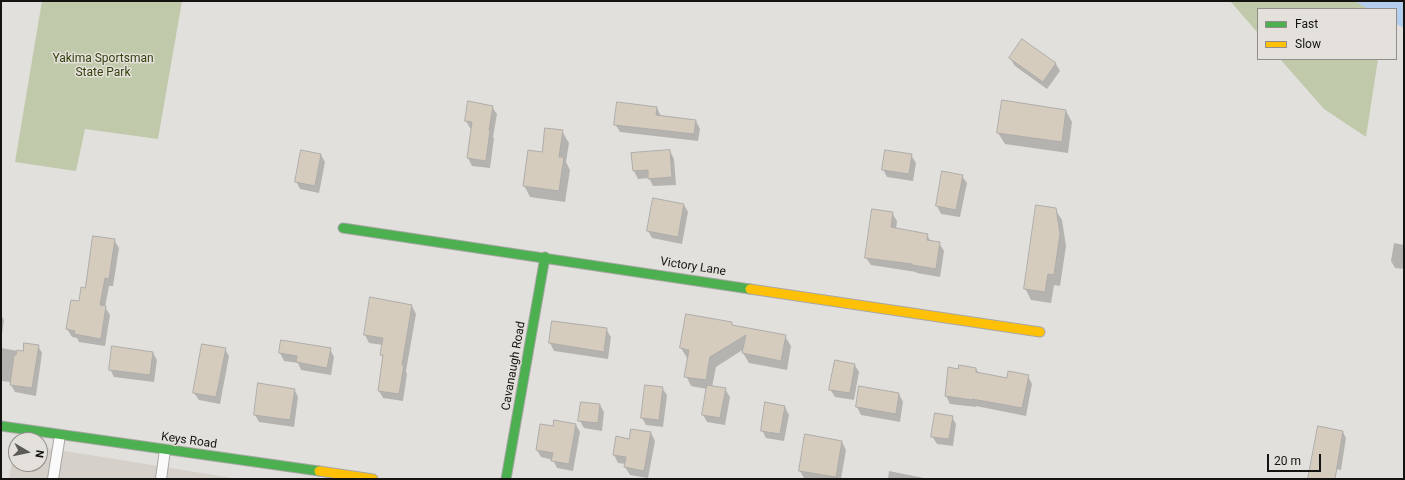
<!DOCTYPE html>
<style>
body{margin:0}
#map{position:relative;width:1405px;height:480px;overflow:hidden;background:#e2e0dd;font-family:Roboto,sans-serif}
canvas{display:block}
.frame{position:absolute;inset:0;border:2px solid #141311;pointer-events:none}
.legend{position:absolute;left:1257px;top:8px;width:140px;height:52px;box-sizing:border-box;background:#e4e0db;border:1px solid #918e8a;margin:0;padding:5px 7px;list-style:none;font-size:12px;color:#141311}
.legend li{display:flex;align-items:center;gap:8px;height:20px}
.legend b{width:20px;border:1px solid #918e8a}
.north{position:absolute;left:8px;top:432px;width:40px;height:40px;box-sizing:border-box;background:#e4e0db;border:1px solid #918e8a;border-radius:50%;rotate:99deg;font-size:11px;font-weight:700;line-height:16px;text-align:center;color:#141311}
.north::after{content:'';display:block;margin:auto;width:14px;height:18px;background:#5c5b58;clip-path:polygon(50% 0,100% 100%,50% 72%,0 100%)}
.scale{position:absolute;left:1267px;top:454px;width:54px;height:18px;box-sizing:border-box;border:2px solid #141311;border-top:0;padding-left:5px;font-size:12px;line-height:14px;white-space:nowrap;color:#141311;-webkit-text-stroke:3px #e4e0db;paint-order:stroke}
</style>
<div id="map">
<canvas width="1405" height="480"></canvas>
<div class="frame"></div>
<ul class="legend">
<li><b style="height:5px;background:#4caf50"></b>Fast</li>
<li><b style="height:5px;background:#ffc107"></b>Slow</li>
</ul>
<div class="north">N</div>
<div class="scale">20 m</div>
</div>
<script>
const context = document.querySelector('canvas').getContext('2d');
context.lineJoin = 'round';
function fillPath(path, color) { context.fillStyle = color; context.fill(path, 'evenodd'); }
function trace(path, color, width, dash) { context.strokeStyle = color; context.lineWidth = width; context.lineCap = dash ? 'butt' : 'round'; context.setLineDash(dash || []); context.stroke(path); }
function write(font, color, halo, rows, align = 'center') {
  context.font = font + ' Roboto,sans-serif'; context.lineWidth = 3; context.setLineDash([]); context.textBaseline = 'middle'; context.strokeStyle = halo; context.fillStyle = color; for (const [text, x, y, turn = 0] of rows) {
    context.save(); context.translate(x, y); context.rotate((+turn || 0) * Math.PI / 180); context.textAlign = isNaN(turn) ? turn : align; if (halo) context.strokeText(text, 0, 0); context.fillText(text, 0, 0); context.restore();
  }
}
fillPath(new Path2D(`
 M 15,443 L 16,444 L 16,464 L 40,464 L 40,447 L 239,479 L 9,479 Z`), '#d5d0c9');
fillPath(new Path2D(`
 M 42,1 L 182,1 L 158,139 L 85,129 L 76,171 L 15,162 Z
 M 1230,1 L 1387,1 L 1386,9 L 1258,9 L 1258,33 Z
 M 1280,59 L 1378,59 L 1366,137 L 1324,109 Z`), '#c0c9a9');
fillPath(new Path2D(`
 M 1354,1 L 1404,1 L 1404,28 L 1396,24 L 1396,9 L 1369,9 Z`), '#b3ceee');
fillPath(new Path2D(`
 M 1010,58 L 1056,64 L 1060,71 L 1047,89 L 1015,66 Z
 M 492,107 L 497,114 L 493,137 L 494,138 L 490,168 L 472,166 L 468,158 L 472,129 L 470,128 L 466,121 Z
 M 657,108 L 661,116 L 696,121 L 700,129 L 698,141 L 620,132 L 615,124 Z
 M 1066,111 L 1072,122 L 1068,153 L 1005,144 L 998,133 Z
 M 562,131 L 569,143 L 566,162 L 570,170 L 565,202 L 530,197 L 524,185 L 542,153 Z
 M 670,151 L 674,159 L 676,185 L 653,186 L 649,178 L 638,179 L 634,171 L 632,154 Z
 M 321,155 L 325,162 L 319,193 L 300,189 L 296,181 Z
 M 911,155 L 916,163 L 913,181 L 887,177 L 883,169 Z
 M 943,172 L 962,176 L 967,183 L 960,217 L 941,214 L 937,206 Z
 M 684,205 L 688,212 L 682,244 L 652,238 L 648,231 Z
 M 1055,209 L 1062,220 L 1066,246 L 1060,286 L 1054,285 L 1051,303 L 1031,300 L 1025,288 Z
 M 892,213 L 897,221 L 896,229 L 927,235 L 931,242 L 939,243 L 944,251 L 940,277 L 917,273 L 916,272 L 871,265 L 866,258 Z
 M 114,240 L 119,248 L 113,286 L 109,286 L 105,307 L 110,315 L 105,346 L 79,342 L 77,338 L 72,337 L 67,329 L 86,289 Z
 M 1394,243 L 1404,245 L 1404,269 L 1395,268 L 1391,261 Z
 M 412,306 L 416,314 L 406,371 L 407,374 L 403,401 L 383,398 L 379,391 L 384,359 L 381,354 L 383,345 L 369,343 L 365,335 Z
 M 1,315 L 4,320 L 1,341 Z
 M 553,322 L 606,329 L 611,337 L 608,359 L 554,351 L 550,343 Z
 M 731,323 L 734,327 L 785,336 L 791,346 L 787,370 L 749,363 L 743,353 L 744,349 L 716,367 L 712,387 L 725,389 L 730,397 L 725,425 L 707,422 L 703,415 L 707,389 L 691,386 L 686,376 L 689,358 L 687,358 L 681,348 Z
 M 38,346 L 42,353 L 36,396 L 15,392 L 11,385 L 11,382 L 1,381 L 1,348 L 24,352 Z
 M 225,349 L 229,356 L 220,404 L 199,400 L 194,393 Z
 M 330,349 L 334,357 L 331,375 L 301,370 L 298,363 L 284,361 L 280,353 Z
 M 153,353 L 157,360 L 154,382 L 114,377 L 110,369 Z
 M 854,364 L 859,372 L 854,400 L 835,397 L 830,389 Z
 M 949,369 L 959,370 L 976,369 L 979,373 L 1007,379 L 1028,376 L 1032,384 L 1026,416 L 976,406 L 976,407 L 950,404 L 946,396 Z
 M 662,388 L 667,395 L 663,427 L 646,425 L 642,418 Z
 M 294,389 L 298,397 L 294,427 L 259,422 L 255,415 Z
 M 899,394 L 903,402 L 900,422 L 861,415 L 857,407 Z
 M 600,405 L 604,412 L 602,431 L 584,428 L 580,421 Z
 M 785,407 L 789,415 L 784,441 L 766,438 L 762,430 Z
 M 952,417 L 956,424 L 953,446 L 937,444 L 932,436 Z
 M 576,425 L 580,432 L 573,471 L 557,468 L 553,460 L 541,457 L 537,450 L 554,428 Z
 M 1343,432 L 1346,438 L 1341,470 L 1330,468 L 1328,479 L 1306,479 L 1309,479 Z
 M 651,433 L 655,441 L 648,478 L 630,475 L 625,467 L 626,464 L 618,463 L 614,455 L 630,440 Z
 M 842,442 L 846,450 L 841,479 L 804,478 L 800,471 Z
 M 889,471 L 929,479 L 888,479 Z`), '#0003');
const building = new Path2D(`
 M 1022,39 L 1056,63 L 1043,82 L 1009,58 Z
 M 1002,100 L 1066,110 L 1062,142 L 997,133 Z
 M 468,101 L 493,106 L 489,130 L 490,130 L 486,161 L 467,158 L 472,122 L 465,121 Z
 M 617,102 L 657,107 L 656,115 L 696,120 L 694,134 L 614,125 Z
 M 545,128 L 563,130 L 559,157 L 564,157 L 559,191 L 523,186 L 528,150 L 542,152 Z
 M 301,150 L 321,154 L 315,186 L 295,182 Z
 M 670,150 L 672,177 L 648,179 L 648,170 L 633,171 L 631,153 Z
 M 885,150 L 912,154 L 909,174 L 882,170 Z
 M 942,171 L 963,175 L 956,210 L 936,206 Z
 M 653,198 L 684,204 L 678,237 L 647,231 Z
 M 1036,205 L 1056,208 L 1060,234 L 1054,275 L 1048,274 L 1045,292 L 1024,289 Z
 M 872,209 L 893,212 L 891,227 L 928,234 L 927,240 L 940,242 L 936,269 L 912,265 L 912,264 L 865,258 Z
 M 93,236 L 115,239 L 109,279 L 105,278 L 100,305 L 106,306 L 101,339 L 74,334 L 75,331 L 66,329 L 71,300 L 79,301 L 81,287 L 85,288 Z
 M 370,297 L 412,305 L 402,365 L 404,365 L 399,394 L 378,391 L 383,355 L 380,355 L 383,338 L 364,335 Z
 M 686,314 L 732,322 L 732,325 L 786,335 L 781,361 L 742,353 L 746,335 L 710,357 L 706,380 L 684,377 L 689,350 L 680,348 Z
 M 552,321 L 607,328 L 604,352 L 549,343 Z
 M 281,340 L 331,348 L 327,368 L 296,362 L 297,356 L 279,353 Z
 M 24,343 L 39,345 L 32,388 L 10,385 L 14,355 L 16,355 L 17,350 L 23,351 Z
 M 202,344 L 226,348 L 216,397 L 193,393 Z
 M 112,346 L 153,352 L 150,375 L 109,370 Z
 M 835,360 L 855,364 L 850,393 L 829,390 Z
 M 959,365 L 976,368 L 976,372 L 1007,378 L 1008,371 L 1029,375 L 1022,408 L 972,399 L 972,400 L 945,396 L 948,367 L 958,369 Z
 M 258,383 L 295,389 L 290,420 L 254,415 Z
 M 645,385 L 663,387 L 659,420 L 641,418 Z
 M 707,385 L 726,388 L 720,418 L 702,415 Z
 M 859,386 L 899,393 L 896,414 L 856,407 Z
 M 581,402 L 600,404 L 598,423 L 578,421 Z
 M 765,402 L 785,406 L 780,434 L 761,431 Z
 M 935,413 L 953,416 L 949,439 L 931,437 Z
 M 554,420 L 576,424 L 569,464 L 551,461 L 553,453 L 536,450 L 540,424 L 553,426 Z
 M 1318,426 L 1343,431 L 1335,479 L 1308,479 Z
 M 631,429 L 651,432 L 644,471 L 624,467 L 626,457 L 613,455 L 616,436 L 629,439 Z
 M 805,434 L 842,441 L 836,477 L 799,471 Z`);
fillPath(building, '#d5ccbe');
trace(building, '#aeacaa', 1);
const lane = new Path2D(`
 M 53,479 L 60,435
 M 161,479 L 165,450`);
const fast = new Path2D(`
 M 343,228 L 750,289
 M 1,426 L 319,471
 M 506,479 L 545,257`);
const slow = new Path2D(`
 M 750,289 L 1040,332
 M 319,471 L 373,479`);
trace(lane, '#a8a7a5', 12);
trace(fast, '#a8a7a5', 11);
trace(slow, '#a8a7a5', 11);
trace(lane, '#fbfafa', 10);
trace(fast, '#4caf50', 9);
trace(slow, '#ffc107', 9);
write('12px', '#34410b', '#e4e0db', [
 ["Yakima Sportsman",103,59],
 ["State Park",103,73]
]);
write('12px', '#141311', '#e4e0db', [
 ["Victory Lane",693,267,9],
 ["Cavanaugh Road",514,366,-80],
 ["Keys Road",189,441,8]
]);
</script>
